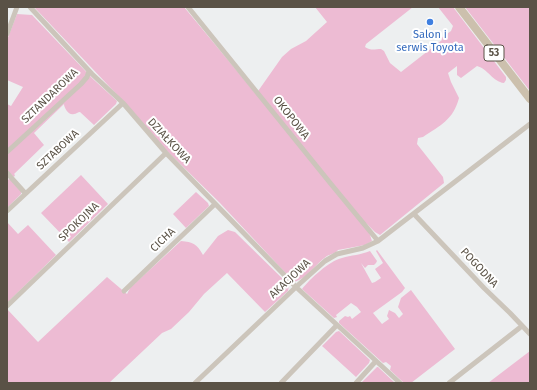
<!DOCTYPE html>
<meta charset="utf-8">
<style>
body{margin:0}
#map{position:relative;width:537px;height:390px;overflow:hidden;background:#edeff0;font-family:"Fira Sans",sans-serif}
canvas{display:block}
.frame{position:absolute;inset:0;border:8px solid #5a5246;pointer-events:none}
</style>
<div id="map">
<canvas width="537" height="390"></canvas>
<div class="frame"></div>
</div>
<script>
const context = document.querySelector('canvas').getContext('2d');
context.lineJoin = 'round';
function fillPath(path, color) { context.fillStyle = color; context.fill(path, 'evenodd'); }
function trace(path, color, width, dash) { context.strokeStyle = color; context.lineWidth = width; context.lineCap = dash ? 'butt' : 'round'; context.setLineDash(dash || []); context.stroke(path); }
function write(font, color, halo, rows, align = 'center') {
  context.font = font + ' "Fira Sans",sans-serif'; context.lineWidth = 4; context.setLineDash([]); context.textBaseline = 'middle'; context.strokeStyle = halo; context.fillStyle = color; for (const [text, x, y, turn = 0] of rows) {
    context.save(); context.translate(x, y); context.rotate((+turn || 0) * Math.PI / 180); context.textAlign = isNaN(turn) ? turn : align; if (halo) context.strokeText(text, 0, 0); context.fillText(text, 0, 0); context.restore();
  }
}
fillPath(new Path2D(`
 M 34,7 L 184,7 L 256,94 L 282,57 L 291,49 L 306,41 L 327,22 L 315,7 L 413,7 L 366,44 L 365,47 C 371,51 375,49 381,49 L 384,51 L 390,63 L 401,72 L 442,40 L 441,38 L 451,31 L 453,26 L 438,7 L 453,7 L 506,77 L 506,80 L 504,83 C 493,82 488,69 477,66 L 461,78 L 457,75 L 457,66 L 448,73 L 451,82 L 459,98 C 453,120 441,125 423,137 L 418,138 L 417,144 L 443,177 L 444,183 L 380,235 L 375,232 L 366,223 L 372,241 L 365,245 L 338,250 C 336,253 331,254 327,256 C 315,264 308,278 294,282 L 219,202 L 163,147 L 124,102 Z
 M 465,7 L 530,7 L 530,91 Z
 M 17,14 L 32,15 L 93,79 L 117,101 L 116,104 L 94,125 L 80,112 C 78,112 76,114 74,114 C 69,116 64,108 64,104 L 34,133 L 44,145 L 14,174 L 15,175 L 14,177 L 7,171 L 7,104 L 11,106 L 23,87 L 7,80 L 7,40 Z
 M 81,175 L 108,204 L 69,242 L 41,213 Z
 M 10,179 L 21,191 L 21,194 L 7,208 L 7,180 Z
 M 196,192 L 208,203 L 209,206 L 186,228 L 173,214 Z
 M 7,222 L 18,234 L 28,225 L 56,255 L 7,303 Z
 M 228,230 L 235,232 L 289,285 L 288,291 L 265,312 L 227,273 L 204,294 L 189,312 L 171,329 L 162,333 L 109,383 L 7,383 L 7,309 L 38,342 L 107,277 L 127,294 L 130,288 L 181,241 C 193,242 197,244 203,255 L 218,236 Z
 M 377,250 L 405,288 L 402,292 L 373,313 L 382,324 L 389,319 L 387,316 L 389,310 L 395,313 L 399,318 L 403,314 L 398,307 L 401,298 L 411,290 L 455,349 L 411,383 L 404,383 L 390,370 L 391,366 L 386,362 L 383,363 L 339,323 L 339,321 L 345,316 L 348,317 L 350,316 L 352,319 L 361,312 L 357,307 L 351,303 L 336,315 L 337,317 L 334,318 L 302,289 C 310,279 329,261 342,258 C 351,255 361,255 370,251 L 377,261 L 376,263 L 374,265 L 368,265 L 365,268 L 361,263 L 372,283 L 375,282 L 381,278 L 375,269 L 383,263 L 376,251 Z
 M 339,331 L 370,360 L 369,363 L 356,377 L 322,346 L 336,332 Z
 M 530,351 L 530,383 L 488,383 Z
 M 377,367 L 378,367 L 395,383 L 362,382 Z`), '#edbbd3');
trace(new Path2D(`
 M 30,7 L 92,74 L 123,103 L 166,153 L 296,287 L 400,383
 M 188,7 L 331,184 L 378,241
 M 7,34 L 17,7
 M 7,152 L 81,84 L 87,77 L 89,71
 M 7,173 L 25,193
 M 7,211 L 123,103
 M 414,214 L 484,288 L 510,313 L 530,334
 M 124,291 L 215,204
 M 7,306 L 166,153
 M 195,383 L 296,287 L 325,261 L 337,254 L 363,248 L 378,241 L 530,124
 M 281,383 L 337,325
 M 356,383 L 376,361
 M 449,383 L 522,326`), '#ccc5bb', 5);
trace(new Path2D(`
 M 459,7 L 530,99`), '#ccc0ad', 8);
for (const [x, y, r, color] of [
 [430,22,4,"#3f7fe0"]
]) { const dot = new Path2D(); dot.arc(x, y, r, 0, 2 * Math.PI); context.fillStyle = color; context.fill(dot); trace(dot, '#fff', 1.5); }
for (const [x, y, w] of [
 [494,53,20]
]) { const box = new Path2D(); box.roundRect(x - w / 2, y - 8, w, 16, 3); context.fillStyle = '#fff'; context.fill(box); trace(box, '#5a5246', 1); }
write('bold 10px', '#5a5246', null, [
 ["53",494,53]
]);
write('11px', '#366cbe', '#fff', [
 ["Salon i",430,35],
 ["serwis Toyota",430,48]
]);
write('11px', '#5a5246', '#fff', [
 ["SZTANDAROWA",50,96,-44],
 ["OKOPOWA",291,118,52],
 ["DZIAŁKOWA",169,141,47],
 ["SZTABOWA",58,150,-43],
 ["SPOKOJNA",79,222,-44],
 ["CICHA",163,240,-44],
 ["POGODNA",479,268,47],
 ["AKACJOWA",290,279,-43]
]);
</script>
